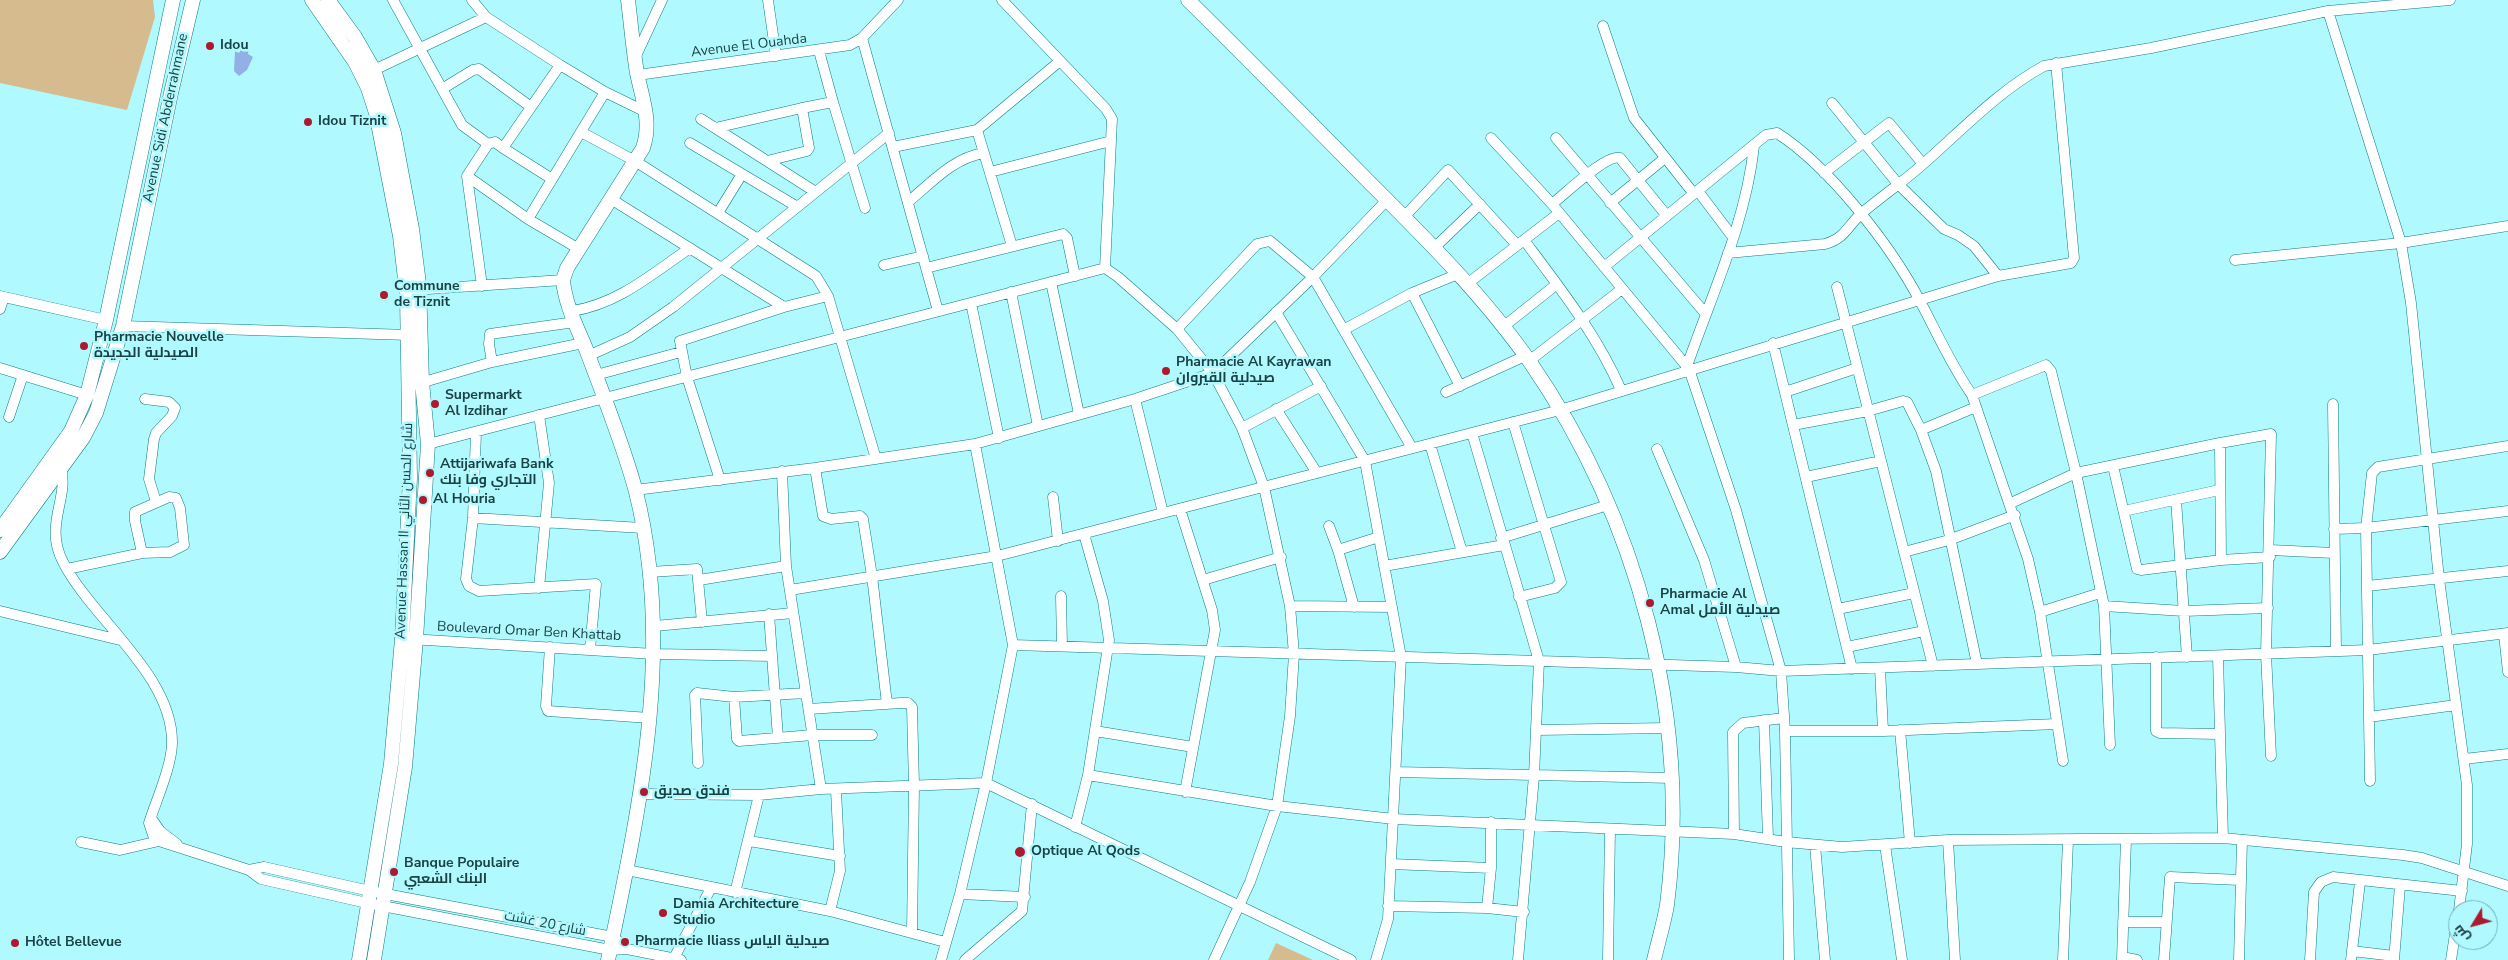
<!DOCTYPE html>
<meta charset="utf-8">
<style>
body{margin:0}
#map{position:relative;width:2508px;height:960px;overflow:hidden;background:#b0f9fe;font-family:"Nunito Sans",Cairo,sans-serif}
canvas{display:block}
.north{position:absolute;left:2448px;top:900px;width:50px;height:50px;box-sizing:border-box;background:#b0f9fe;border:1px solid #74b0b4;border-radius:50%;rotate:233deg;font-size:14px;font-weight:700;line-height:20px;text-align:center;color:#1a4244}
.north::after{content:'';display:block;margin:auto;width:18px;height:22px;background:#ad192d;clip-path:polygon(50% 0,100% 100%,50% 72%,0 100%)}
</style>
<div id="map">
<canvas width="2508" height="960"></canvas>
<div class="north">ش</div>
</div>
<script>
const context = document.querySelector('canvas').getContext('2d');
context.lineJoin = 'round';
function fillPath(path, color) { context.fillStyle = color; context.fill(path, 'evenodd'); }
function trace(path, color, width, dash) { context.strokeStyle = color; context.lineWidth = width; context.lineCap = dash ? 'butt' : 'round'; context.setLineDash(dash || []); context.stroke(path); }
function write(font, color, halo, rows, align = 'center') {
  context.font = font + ' "Nunito Sans",Cairo,sans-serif'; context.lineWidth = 5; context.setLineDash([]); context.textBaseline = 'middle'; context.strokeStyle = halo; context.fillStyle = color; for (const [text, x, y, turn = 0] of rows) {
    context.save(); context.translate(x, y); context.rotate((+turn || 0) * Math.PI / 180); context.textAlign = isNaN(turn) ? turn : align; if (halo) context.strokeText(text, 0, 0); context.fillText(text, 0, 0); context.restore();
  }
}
fillPath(new Path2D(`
 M 0,0 L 153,0 L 155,17 L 127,110 L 0,83 Z
 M 1276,943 L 1313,960 L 1268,960 Z`), '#d5bb8e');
fillPath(new Path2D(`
 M 243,46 L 249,48 L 248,54 L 253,57 L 247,70 L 239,76 L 234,71 L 235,51 L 239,53 Z`), '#92b0e5');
const street = new Path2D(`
 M 393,0 L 462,125 L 488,144
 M 472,0 L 486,17 L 560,65 L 605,92 L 646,112
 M 768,0 L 776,56
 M 1002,0 L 1106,109 L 1112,119 L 1105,268
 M 2328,11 L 2401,243 L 2411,303 L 2439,579 L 2467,785 L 2467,844 L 2459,910
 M 1603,26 L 1634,118 L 1694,194
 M 862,38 L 938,311
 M 819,51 L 833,102
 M 635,58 L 662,0
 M 374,70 L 486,17
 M 638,75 L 850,45 L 862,38 L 898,0
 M 442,89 L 473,70 L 479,69 L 531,107
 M 1832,103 L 1898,184 L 1944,229 L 1958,235 L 1974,246 L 1998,276
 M 802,108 L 833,102 L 865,208
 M 701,119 L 767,161 L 807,151 L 809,148 L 802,108 L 715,128
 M 977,130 L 1012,246
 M 581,132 L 635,161 L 816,276 L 828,296 L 876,459
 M 1491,138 L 1552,204 L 1689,369 L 1736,510 L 1781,671 L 1785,731 L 1789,960
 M 1556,138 L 1705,313
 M 690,143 L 796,206
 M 893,147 L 977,130 L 1060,61
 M 767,161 L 814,191
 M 990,172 L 1111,141
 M 1824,173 L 1889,123 L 1923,164
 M 467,176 L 528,219 L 579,249
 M 552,179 L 503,148 L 560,65
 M 1698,191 L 1732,236
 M 611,199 L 784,307
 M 908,202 C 932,182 953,158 984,153
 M 1610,203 L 1665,158
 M 1552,204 C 1564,195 1607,153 1620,158 L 1667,216
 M 718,213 L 742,174
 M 1404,217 L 1448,170 L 1517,245
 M 528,219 L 605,92
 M 1524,240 C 1560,288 1597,335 1621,390
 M 1434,248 L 1480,204
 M 1728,253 L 1825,244 C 1846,238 1847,226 1862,213 C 1882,196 1903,182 1922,165 C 1961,131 1998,91 2044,66 L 2151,48 L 2328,11 L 2450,0
 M 2235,260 L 2401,243 L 2508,226
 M 884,265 L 923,256
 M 1604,267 L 1766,135 L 1777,133 C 1830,167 1891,246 1920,301 C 1937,333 1951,365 1972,395 L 2028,559 L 2040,612 L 2063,761
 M 926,268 L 1063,234 L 1067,238 L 1075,276
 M 1051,282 L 1079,414
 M 415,284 L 428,289 L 563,280
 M 1467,284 L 1559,213
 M 482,286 L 467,176 L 488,144 L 495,142 L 503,148
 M 1837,287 L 1933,666
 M 1011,292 L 1038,426
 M 1412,293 L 1460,386
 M 0,296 L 106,320
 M 971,303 L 999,438
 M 0,309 L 4,297
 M 572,311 C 618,304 652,274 690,248
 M 1276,312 L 1365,461 L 1401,657 L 1388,919 L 1376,960
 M 123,326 L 409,335
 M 1503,327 L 1557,284
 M 1177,329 L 1257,244 L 1270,241 L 1313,277 L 1412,448
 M 1345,329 L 1412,293 L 1458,274
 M 1773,343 L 1852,669
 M 588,356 L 630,337 L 673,307 L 889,133
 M 1529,361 L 1622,289
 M 492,362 L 489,344 L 490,334 L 575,322
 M 1687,366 C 1712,294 1746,222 1754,146
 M 0,368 L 87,395
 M 596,375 L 681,352
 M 417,384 L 492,362 L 583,343
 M 1446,392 L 1525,356
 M 1785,392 L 1857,368
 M 1972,395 L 2046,365 L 2051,371 L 2076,473 L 2104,606 L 2110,745
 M 145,399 L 169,402 L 175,408 L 172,416 L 156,433 L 154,439 L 149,479 L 156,502
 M 1135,399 L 1163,513
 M 2333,404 L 2336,651
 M 1276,409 L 1317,473
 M 9,417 L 23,375
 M 1513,422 L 1561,582 L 1555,588 L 1519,597
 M 1793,425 L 1868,411 L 1903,401 L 1907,402 L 1921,430 L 1936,471 L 1977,664
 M 1242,428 L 1321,386
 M 1921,430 L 1976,407
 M 476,432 L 473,518 L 466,579 L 469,586 L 479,591 L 596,584 L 590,649
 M 1472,433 L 1539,661 L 1534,776 L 1518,960
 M 428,444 L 1105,268 L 1118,277 L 1177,329 L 1213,373 L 1242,428 L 1264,487 L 1290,606 L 1294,654 L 1290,716 L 1277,806 L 1250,882 L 1214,960
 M 1430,444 L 1462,552
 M 1657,449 L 1704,560 L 1736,667
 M 60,466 C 71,496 43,524 63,562 C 92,619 173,675 172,743 C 172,765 156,801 149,823 L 153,835 L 159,841 L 249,870 L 261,879 L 367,903 L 610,950 L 627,949 L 681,960
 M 2113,466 L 2137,569 L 2141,570 L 2221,560 L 2220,443
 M 815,468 L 823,516 L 831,519 L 860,516 L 863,519 L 872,576 L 887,704
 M 782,471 L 786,566 L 821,789
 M 1806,477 L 1881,461
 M 720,480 L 687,377 L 680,341 L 784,307 L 828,296
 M 635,490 L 815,468 L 975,444 L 1135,399 L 1213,373 L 1313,277 L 1387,200
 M 1053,497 L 1058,541
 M 2176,500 L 2187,657
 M 2011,503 L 2076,473 L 2220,443 L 2271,434 L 2266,654 L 2271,756
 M 1180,509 L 1212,610 L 1215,630 L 1185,792
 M 2124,511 L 2219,490
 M 473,518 L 643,528
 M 1329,526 L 1338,550 L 1354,607
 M 2334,529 L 2366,528 L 2508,511
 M 1501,538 L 1608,505
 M 1338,550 L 1379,537
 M 2270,550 L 2334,553
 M 1904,552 L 1949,540 L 2015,515
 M 2221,560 L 2270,557
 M 1384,566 L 1504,545
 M 67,569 L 142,553 L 135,521 L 135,512 L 169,497 L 176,498 L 180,508 L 184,545 L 170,552 L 142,553
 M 650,572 L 697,569 L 702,622
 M 699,580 L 786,566
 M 1203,580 L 1281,557
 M 2367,586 L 2508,571
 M 539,588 L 549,483 L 539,415
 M 790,590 L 997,556 L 1560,410 L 1998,276 L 2071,263 L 2074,258 L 2056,63
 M 1061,596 L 1062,646
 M 1290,606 L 1392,607
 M 2104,606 L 2184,611 L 2268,608
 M 1838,609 L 1914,593
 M 0,611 L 120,640
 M 2040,612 L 2100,593
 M 769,614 L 778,738
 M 655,626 L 793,613
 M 2504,634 L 2508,672
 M 410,639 L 654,654 L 772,656
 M 1013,645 L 1736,667 L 1781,671 L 2368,650 L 2508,633
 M 550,647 L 546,706 L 548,711 L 650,718
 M 1847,647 L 1924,631
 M 2218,656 L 2220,734
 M 2156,657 L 2156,731 L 2160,733 L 2220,734 L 2223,838
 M 1880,668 L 1883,731
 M 734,697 L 737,739 L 739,741 L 813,735 L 872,735
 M 809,709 L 901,703 L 908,703 L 912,707 L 914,786 L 912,933
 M 2369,717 L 2456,705
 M 1764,720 L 1768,838
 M 1537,730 L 1668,728
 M 1900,730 L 1910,843
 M 1095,731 L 1193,747
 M 1785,731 L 1883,731 L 2057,724
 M 2464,759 L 2508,754
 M 698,763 L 695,695 L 697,693 L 734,697 L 806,693
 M 1396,772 L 1673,778
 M 1088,775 L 1277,806 L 1394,819 L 1734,834 L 1786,842 L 1842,847 L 1948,840 L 2223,838 L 2403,855 L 2422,858 L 2508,886
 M 2370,781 L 2366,528 L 2372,473 L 2378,467 L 2508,446
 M 640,794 L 759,795 L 821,789 L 986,783 L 1351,960
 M 151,818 L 160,831 L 177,844
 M 1075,827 L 1088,775 L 1109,640 L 1103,601 L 1084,534
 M 1734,834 L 1733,732 L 1743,723 L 1784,718
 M 1948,840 L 1955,960
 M 749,841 L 840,856
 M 81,842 L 120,850 L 159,841
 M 1815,845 L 1825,960
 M 1885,845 L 1902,960
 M 1391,864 L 1491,868
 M 249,870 L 264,867 L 370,891 L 613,937 L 617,940
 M 627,870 L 830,911 L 945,942
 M 735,893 L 759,795
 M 960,894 L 1025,897
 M 1388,906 L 1487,908 L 1524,912
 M 1487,908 L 1491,868 L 1491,822
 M 830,911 L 840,871 L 836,790
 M 2123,922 L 2166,922
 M 2352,951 L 2360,882
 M 2122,957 L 2137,960
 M 674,958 L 711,888
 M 941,960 L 960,894 L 986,783 L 1013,645 L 975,444
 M 965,960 L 1022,911 L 1032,804
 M 1608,960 L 1610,829
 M 2063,960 L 2068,841
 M 2122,960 L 2126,839
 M 2164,960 L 2170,877 L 2240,880
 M 2239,960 L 2242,840
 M 2310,960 L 2314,892 L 2321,882 L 2333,877 L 2462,891
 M 2351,960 L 2352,951 L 2394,956
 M 2394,960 L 2400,886
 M 2451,960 L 2458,914`);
const secondary = new Path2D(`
 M 312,0 L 355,62 L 368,88 L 376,113 L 400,236 L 407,296 L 410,478 L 402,639 L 391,764 L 359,960
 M 328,0 L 355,37 L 374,70 L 394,133 L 412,229 L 419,284 L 422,382 L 428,444 L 416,639 L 405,767 L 374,960
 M 1188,0 C 1248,59 1308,120 1368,181 C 1425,238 1483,295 1530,362 C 1638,519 1691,715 1667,905 C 1664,923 1658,942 1654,960
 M 0,530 L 71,431 L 87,395 L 106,320 L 173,0
 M 0,552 L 83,438 L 96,413 L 123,326 L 171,93 L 193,0
 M 608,960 C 640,806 675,648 636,492 C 623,443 603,395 586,349 C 577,327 565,304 563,280 L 567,268 L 643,148 C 652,122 642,98 637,73 C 633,49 631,24 628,0`);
trace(street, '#0b7e84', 11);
trace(secondary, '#0b7e84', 15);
trace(street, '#fff', 10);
trace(secondary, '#fff', 14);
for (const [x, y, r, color] of [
 [210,46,5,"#ad192d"],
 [308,122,5,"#ad192d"],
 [384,295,5,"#ad192d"],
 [84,346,5,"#ad192d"],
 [1166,371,5,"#ad192d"],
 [435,404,5,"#ad192d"],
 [430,473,5,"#ad192d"],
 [423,500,5,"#ad192d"],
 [1650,603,5,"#ad192d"],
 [644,792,5,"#ad192d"],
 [1020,852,6,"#ad192d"],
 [394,872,5,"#ad192d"],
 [663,913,5,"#ad192d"],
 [625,942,5,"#ad192d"],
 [15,943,5,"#ad192d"]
]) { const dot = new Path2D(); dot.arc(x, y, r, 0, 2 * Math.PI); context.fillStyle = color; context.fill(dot); trace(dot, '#b0f9fe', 2); }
write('bold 14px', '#1a4244', '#b0f9fe', [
 ["Idou",220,46],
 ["Idou Tiznit",318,122],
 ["Commune",394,287],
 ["de Tiznit",394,303],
 ["Pharmacie Nouvelle",94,338],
 ["الصيدلية الجديدة",94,354],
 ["Pharmacie Al Kayrawan",1176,363],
 ["صيدلية القيروان",1176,379],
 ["Supermarkt",445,396],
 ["Al Izdihar",445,412],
 ["Attijariwafa Bank",440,465],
 ["التجاري وفا بنك",440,481],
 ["Al Houria",433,500],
 ["Pharmacie Al",1660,595],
 ["Amal صيدلية الأمل",1660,611],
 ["فندق صديق",654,792],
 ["Optique Al Qods",1031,852],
 ["Banque Populaire",404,864],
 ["البنك الشعبي",404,880],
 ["Damia Architecture",673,905],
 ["Studio",673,921],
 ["Pharmacie Iliass صيدلية الياس",635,942],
 ["Hôtel Bellevue",25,943]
], 'left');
write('14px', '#1a4244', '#b0f9fe', [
 ["Avenue El Ouahda",749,46,-7],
 ["Avenue Sidi Abderrahmane",166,118,-78],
 ["Avenue Hassan II شارع الحسن الثاني",405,531,-88],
 ["Boulevard Omar Ben Khattab",529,632,3],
 ["شارع 20 غشت",545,924,11]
]);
</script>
